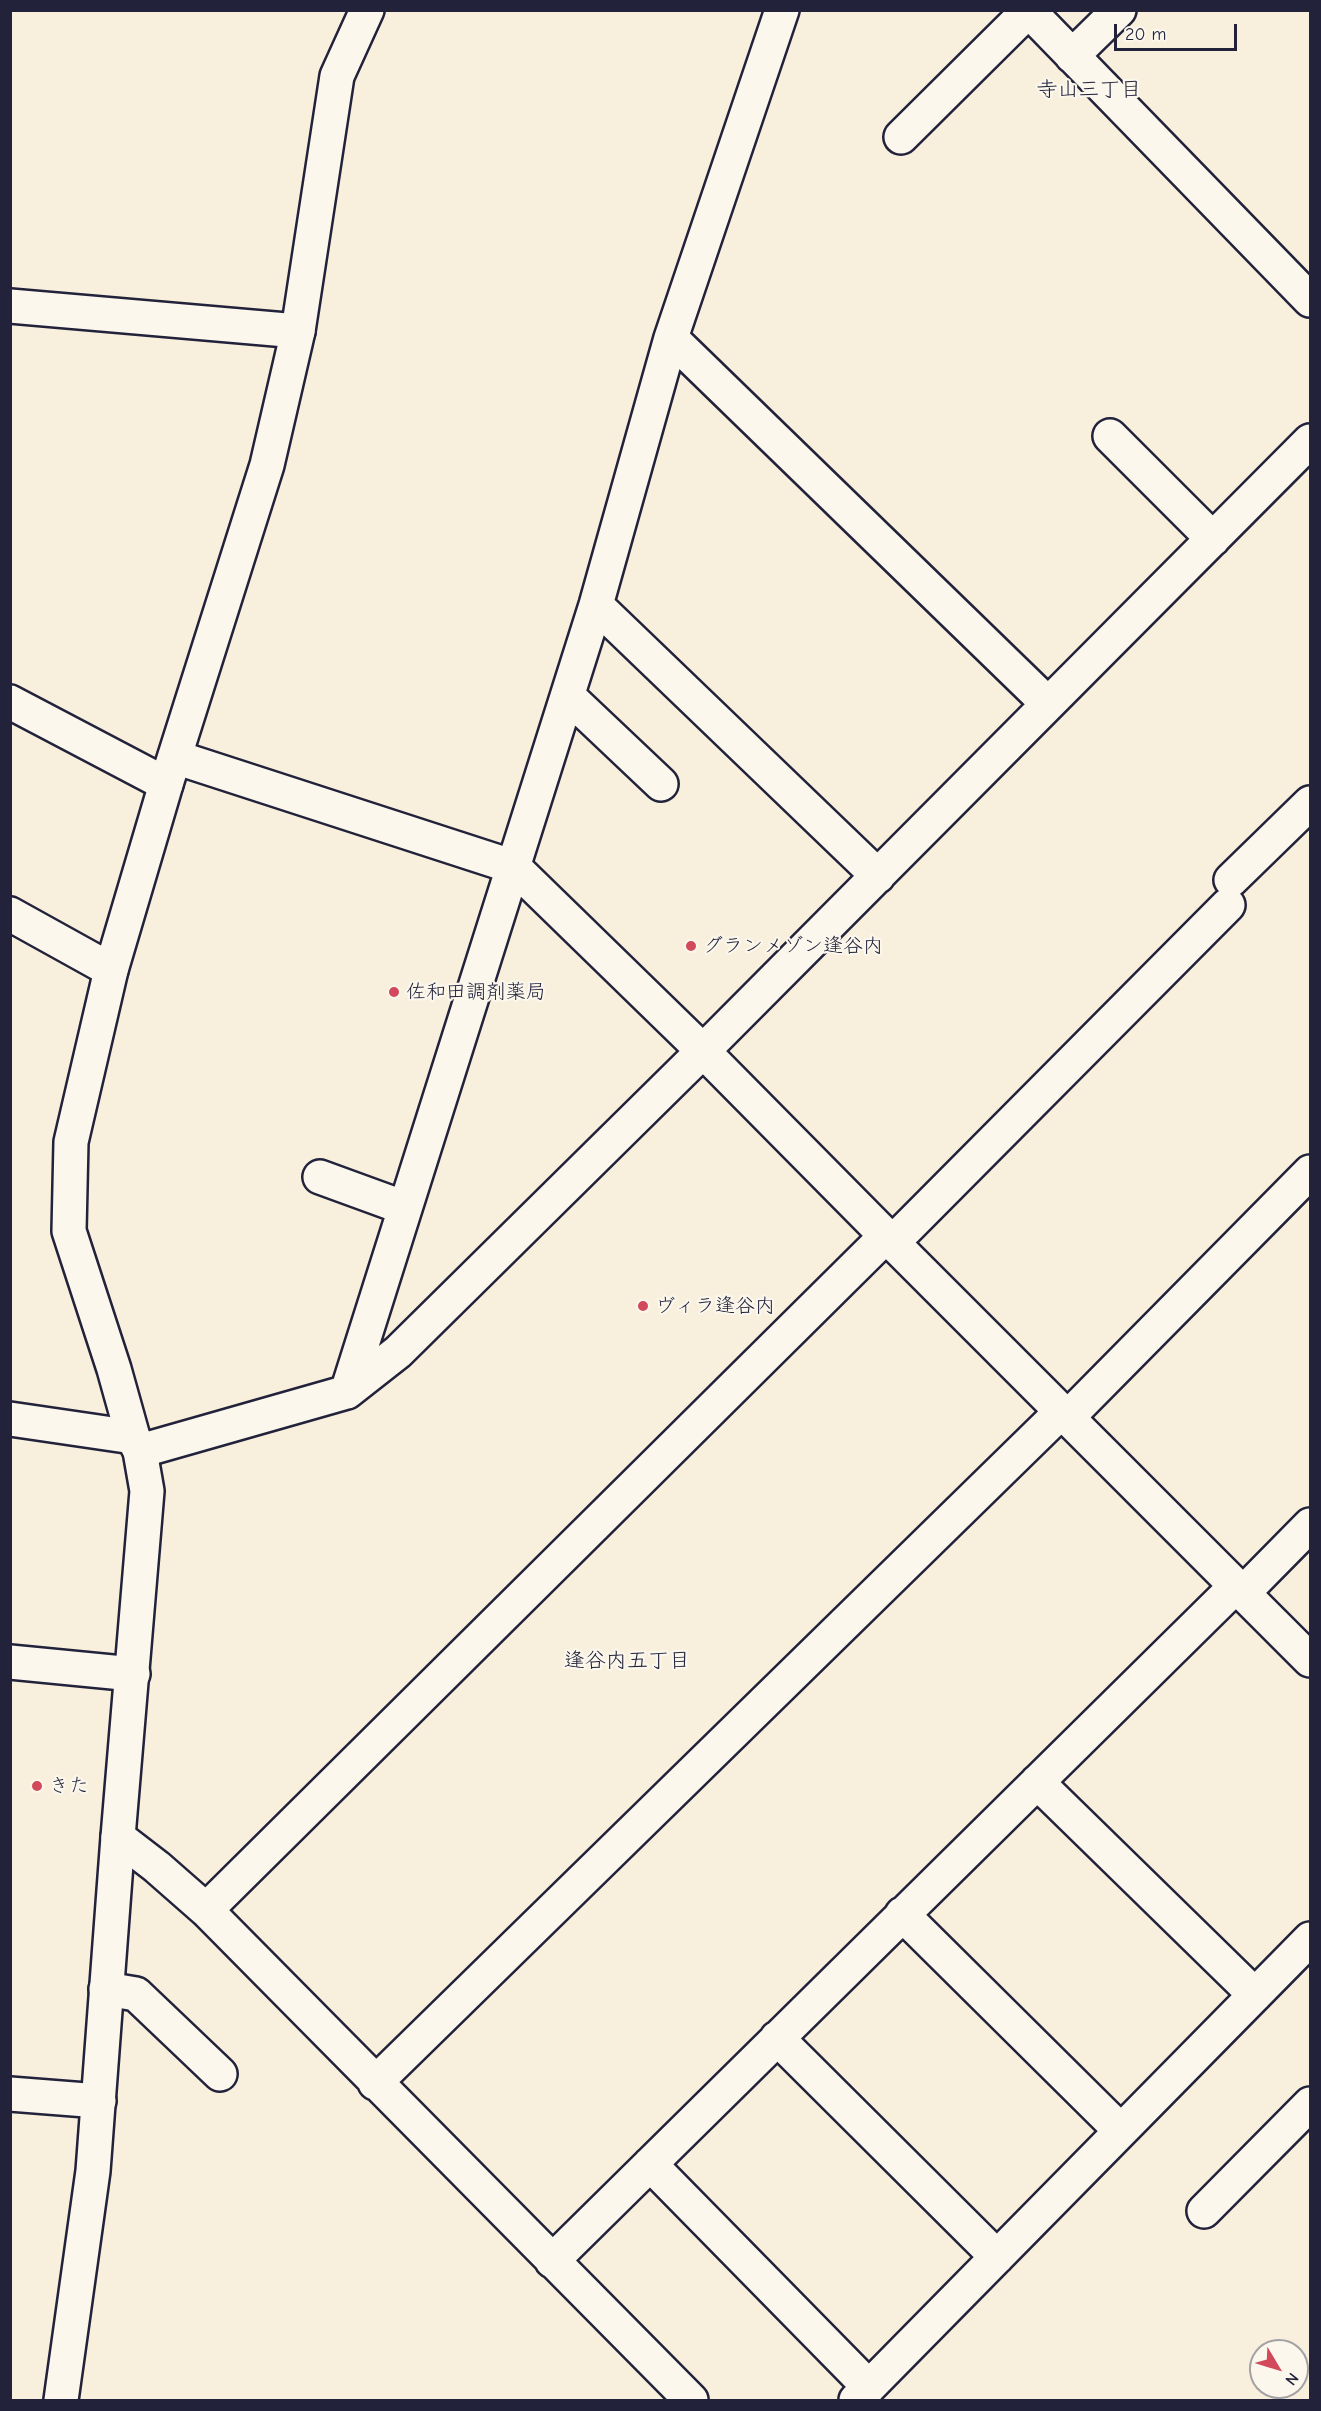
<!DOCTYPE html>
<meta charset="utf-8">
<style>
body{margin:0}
#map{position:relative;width:1321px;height:2411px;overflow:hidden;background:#f8efdd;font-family:"Comic Neue",sans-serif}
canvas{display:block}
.frame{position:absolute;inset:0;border:12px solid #22223b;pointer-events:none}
.north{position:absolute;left:1249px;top:2339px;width:60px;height:60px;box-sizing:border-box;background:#fbf7ec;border:2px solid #a4a2a5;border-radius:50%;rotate:128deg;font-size:16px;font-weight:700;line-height:24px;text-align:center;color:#22223b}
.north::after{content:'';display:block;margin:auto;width:21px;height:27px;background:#d1495b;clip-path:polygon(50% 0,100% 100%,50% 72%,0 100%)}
.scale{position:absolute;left:1114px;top:24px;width:123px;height:27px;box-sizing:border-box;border:3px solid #22223b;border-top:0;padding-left:8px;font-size:18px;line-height:21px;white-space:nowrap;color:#22223b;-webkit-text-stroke:4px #fbf7ec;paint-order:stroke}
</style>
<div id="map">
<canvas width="1321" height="2411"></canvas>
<div class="frame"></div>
<div class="north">N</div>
<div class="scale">20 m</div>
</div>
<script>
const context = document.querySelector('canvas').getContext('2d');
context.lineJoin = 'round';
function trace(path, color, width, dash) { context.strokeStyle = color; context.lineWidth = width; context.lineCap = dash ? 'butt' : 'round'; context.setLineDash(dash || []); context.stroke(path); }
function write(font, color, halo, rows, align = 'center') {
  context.font = font + ' "Comic Neue","Klee One",sans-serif'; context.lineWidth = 4.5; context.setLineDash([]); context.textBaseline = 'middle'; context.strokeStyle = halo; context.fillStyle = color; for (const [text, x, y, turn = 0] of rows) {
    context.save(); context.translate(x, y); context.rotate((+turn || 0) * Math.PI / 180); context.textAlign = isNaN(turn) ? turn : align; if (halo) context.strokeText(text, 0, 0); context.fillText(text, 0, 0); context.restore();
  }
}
const minor = new Path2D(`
 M 1028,10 L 1310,300
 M 1072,56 L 1119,10
 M 901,137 L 1028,11
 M 10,306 L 298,331
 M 671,338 L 1048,704
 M 1110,436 L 1213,539
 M 596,605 L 878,876
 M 568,696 L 661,784
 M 10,702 L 166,784
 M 175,757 L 514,867 L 703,1051 L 886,1236 L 1310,1660
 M 1231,880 L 1310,803
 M 10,914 L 111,970
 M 320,1177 L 405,1208
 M 892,1243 L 1228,905
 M 347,1392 L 596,605 L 671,338 L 782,10
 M 1068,1417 L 1310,1172
 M 10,1419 L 133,1437
 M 140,1451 L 347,1392 L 398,1352 L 703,1051 L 1310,441
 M 1243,1593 L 1310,1525
 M 10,1662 L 133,1674
 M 1037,1782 L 1255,1995
 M 118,1837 L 157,1867 L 206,1910 L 691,2400
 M 206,1910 L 886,1236
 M 902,1914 L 1121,2131
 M 106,1989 L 136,1994 L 220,2074
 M 777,2038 L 997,2257
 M 375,2083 L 1062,1411
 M 10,2094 L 99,2101
 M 650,2164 L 869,2387
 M 1204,2211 L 1310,2104
 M 552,2261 L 1236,1586
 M 856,2400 L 1310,1939`);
const tertiary = new Path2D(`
 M 61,2400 L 93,2171 L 118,1837 L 147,1491 L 140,1451 L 133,1437 L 114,1369 L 69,1231 L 71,1142 L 111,970 L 166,784 L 267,465 L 298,331 L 337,76 L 367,10`);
trace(minor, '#22223b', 38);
trace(tertiary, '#22223b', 38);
trace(minor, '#fbf7ec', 33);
trace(tertiary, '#fbf7ec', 33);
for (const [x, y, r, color] of [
 [691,946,6,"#d1495b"],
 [394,992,6,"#d1495b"],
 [643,1306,6,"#d1495b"],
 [37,1786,6,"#d1495b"]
]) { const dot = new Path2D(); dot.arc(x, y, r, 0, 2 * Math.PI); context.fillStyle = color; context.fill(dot); trace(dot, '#fbf7ec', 2); }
write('20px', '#22223b', '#fbf7ec', [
 ["グランメゾン逢谷内",703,946],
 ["佐和田調剤薬局",406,992],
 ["ヴィラ逢谷内",655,1306],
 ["きた",49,1786]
], 'left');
write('21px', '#22223b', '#fbf7ec', [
 ["寺山三丁目",1089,90],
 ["逢谷内五丁目",627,1661]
]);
</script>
